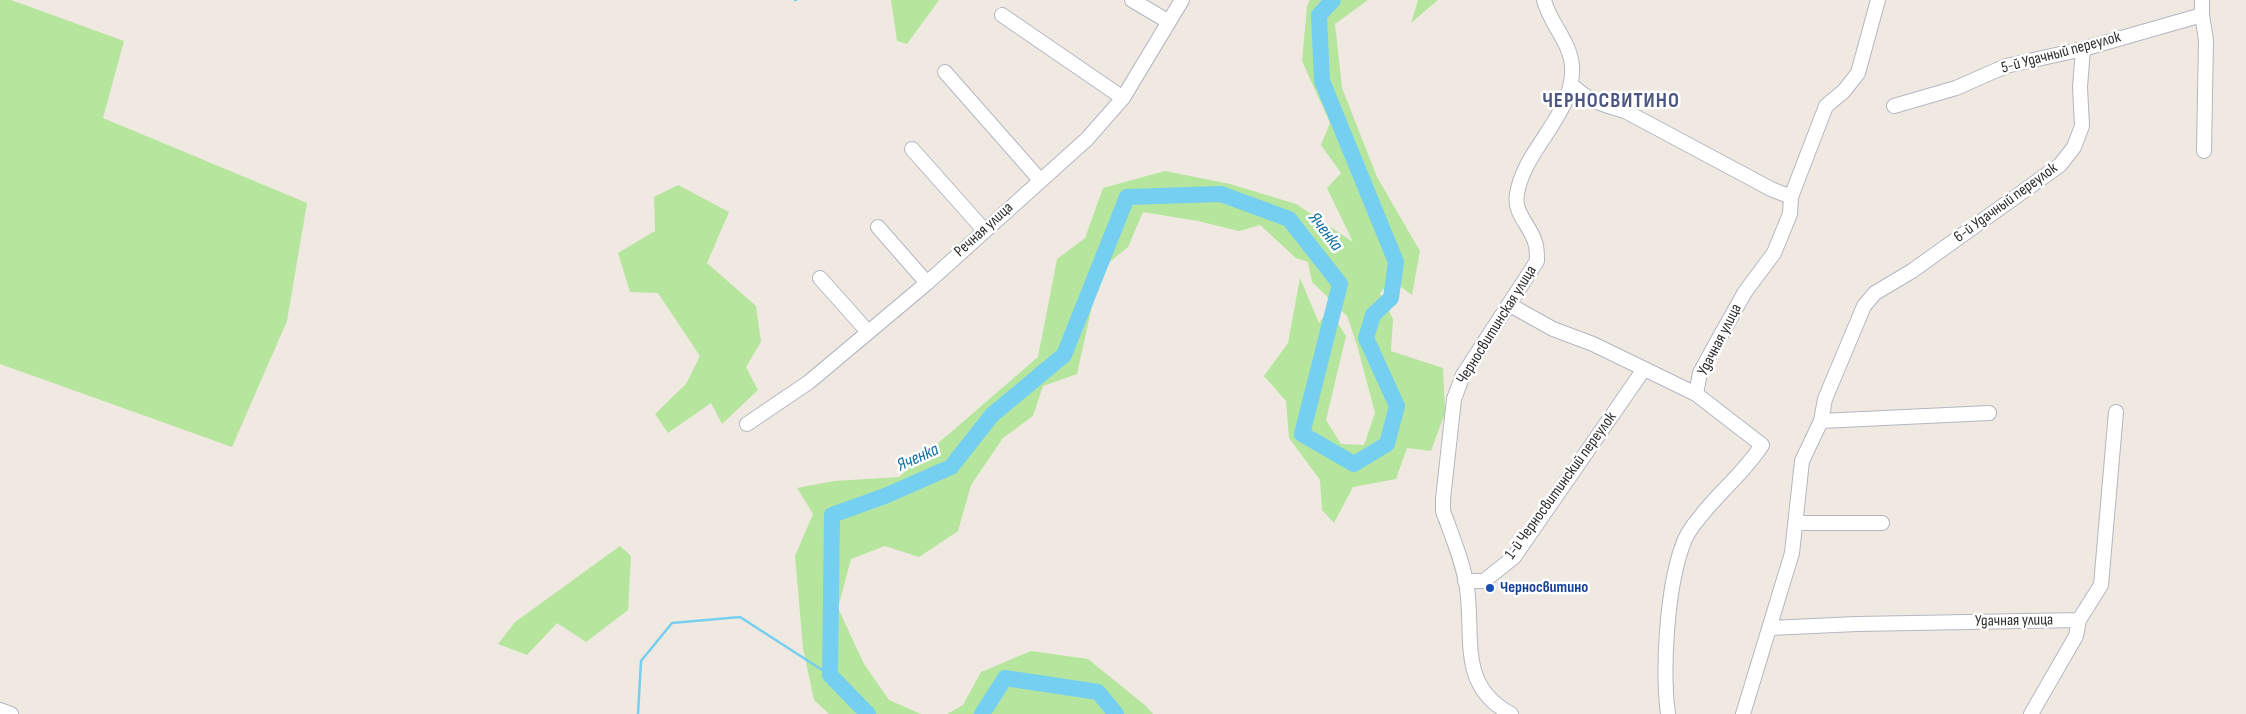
<!DOCTYPE html>
<meta charset="utf-8">
<style>
body{margin:0}
canvas{display:block;background:#efe9e1}
</style>
<canvas width="2246" height="714"></canvas>
<script>
const context = document.querySelector('canvas').getContext('2d');
context.lineJoin = 'round';
function fillPath(path, color) { context.fillStyle = color; context.fill(path, 'evenodd'); }
function trace(path, color, width, dash) { context.strokeStyle = color; context.lineWidth = width; context.lineCap = dash ? 'butt' : 'round'; context.setLineDash(dash || []); context.stroke(path); }
function write(font, color, halo, rows, align = 'center') {
  context.font = font + ' "Sofia Sans Condensed",sans-serif'; context.lineWidth = 5; context.setLineDash([]); context.textBaseline = 'middle'; context.strokeStyle = halo; context.fillStyle = color; for (const [text, x, y, turn = 0] of rows) {
    context.save(); context.translate(x, y); context.rotate((+turn || 0) * Math.PI / 180); context.textAlign = isNaN(turn) ? turn : align; if (halo) context.strokeText(text, 0, 0); context.fillText(text, 0, 0); context.restore();
  }
}
fillPath(new Path2D(`
 M 0,0 L 11,0 L 124,41 L 103,118 L 307,203 L 287,321 L 232,447 L 0,364 Z
 M 891,0 L 939,0 L 907,44 L 897,41 Z
 M 1310,0 L 1368,0 L 1335,24 L 1342,88 L 1377,177 L 1420,251 L 1412,295 L 1391,280 L 1380,293 L 1393,319 L 1391,351 L 1443,368 L 1445,413 L 1431,451 L 1407,448 L 1396,479 L 1353,487 L 1334,523 L 1322,510 L 1320,480 L 1289,438 L 1286,401 L 1264,376 L 1288,343 L 1300,278 L 1319,323 L 1329,309 L 1346,336 L 1326,420 L 1341,444 L 1364,445 L 1375,413 L 1357,345 L 1347,316 L 1312,282 L 1308,262 L 1296,258 L 1260,225 L 1239,231 L 1198,221 L 1143,212 L 1128,247 L 1100,270 L 1077,374 L 1043,386 L 1033,416 L 1003,438 L 971,485 L 958,531 L 919,557 L 885,546 L 851,559 L 838,608 L 864,664 L 889,700 L 921,714 L 829,714 L 814,700 L 803,648 L 795,556 L 813,514 L 797,488 L 834,481 L 899,477 L 1038,357 L 1057,259 L 1085,238 L 1103,188 L 1165,171 L 1230,184 L 1296,204 L 1353,242 L 1327,188 L 1341,173 L 1321,145 L 1330,123 L 1302,61 L 1307,6 Z
 M 1418,0 L 1438,0 L 1411,23 Z
 M 678,185 L 729,212 L 707,263 L 756,306 L 761,342 L 746,367 L 758,390 L 722,424 L 711,403 L 668,433 L 655,414 L 686,384 L 700,356 L 658,293 L 630,292 L 618,253 L 655,231 L 654,197 Z
 M 620,546 L 631,556 L 628,610 L 586,642 L 557,623 L 527,655 L 498,644 L 515,622 Z
 M 1031,651 L 1088,659 L 1146,706 L 1153,714 L 947,714 L 963,705 L 981,672 Z`), '#b6e59e');
trace(new Path2D(`
 M 795,0 L 796,0
 M 638,714 L 641,661 L 672,623 L 740,617 L 830,675`), '#75cff0', 2.5);
trace(new Path2D(`
 M 868,714 L 830,675 L 832,515 L 885,496 L 951,467 L 992,415 L 1064,355 L 1127,197 L 1221,194 L 1289,219 L 1340,284 L 1302,434 L 1354,464 L 1387,444 L 1397,406 L 1366,338 L 1373,315 L 1391,298 L 1396,262 L 1322,81 L 1319,15 L 1333,0
 M 982,714 L 1005,678 L 1098,692 L 1116,714`), '#75cff0', 16);
const minor = new Path2D(`
 M 1132,0 L 1169,22
 M 2202,0 L 2202,15 L 2206,40 L 2204,151
 M 1002,15 L 1123,98
 M 945,72 L 1040,180
 M 1571,84 C 1586,100 1604,105 1625,111 L 1771,189 L 1791,197
 M 1894,106 L 1956,88 L 2006,66 L 2083,49 L 2202,15
 M 912,149 L 984,230
 M 878,227 L 927,283
 M 820,278 L 868,332
 M 1510,305 L 1553,329 L 1593,344 L 1696,394
 M 1821,421 L 1989,413
 M 747,424 L 809,382 L 927,283 L 1087,139 L 1123,98 L 1182,0
 M 1796,523 L 1882,523
 M 1465,581 L 1484,581 L 1514,557 L 1644,369
 M 1770,628 L 1857,624 L 2079,620
 M 0,710 L 11,714
 M 1511,714 C 1458,686 1474,639 1467,588 C 1463,562 1452,536 1443,511 L 1443,499 L 1454,399 L 1463,375 L 1537,261 C 1537,256 1537,251 1536,246 C 1533,227 1513,215 1517,194 C 1524,148 1575,115 1572,66 C 1570,41 1550,24 1544,0
 M 1668,714 C 1662,669 1667,590 1682,547 C 1685,537 1693,525 1700,517 C 1719,492 1745,472 1762,445 L 1696,394 L 1700,373 L 1714,347 L 1745,292 L 1774,253 L 1790,214 L 1791,197 L 1826,106 L 1844,91 L 1858,73 L 1878,0
 M 1743,714 L 1792,553 L 1802,461 L 1821,421 L 1825,399 L 1864,306 L 1875,293 L 1912,271 L 2060,165 L 2074,147 L 2082,126 L 2080,87 L 2083,49
 M 2031,714 L 2076,636 L 2079,620 L 2101,585 L 2116,412`);
trace(minor, '#b4b7c1', 16);
trace(minor, '#fff', 14);
for (const [x, y, r, color] of [
 [1490,588,5,"#1a4fb4"]
]) { const dot = new Path2D(); dot.arc(x, y, r, 0, 2 * Math.PI); context.fillStyle = color; context.fill(dot); trace(dot, '#fff', 2); }
write('16px', '#2e2e2e', '#fff', [
 ["5-й Удачный переулок",2061,53,-15],
 ["6-й Удачный переулок",2006,203,-36],
 ["Речная улица",984,230,-42],
 ["Черносвитинская улица",1497,325,-58],
 ["Удачная улица",1720,340,-63],
 ["1-й Черносвитинский переулок",1561,486,-54],
 ["Удачная улица",2014,621,-1]
]);
write('bold 16px', '#164399', '#fff', [
 ["Черносвитино",1500,588]
], 'left');
write('italic 18px', '#0d6fa3', '#fff', [
 ["Яченка",1325,232,52],
 ["Яченка",918,458,-24]
]);
context.letterSpacing = '1px';
write('bold 21px', '#4d5680', '#fff', [
 ["ЧЕРНОСВИТИНО",1611,102]
]);
context.letterSpacing = '0px';
</script>
